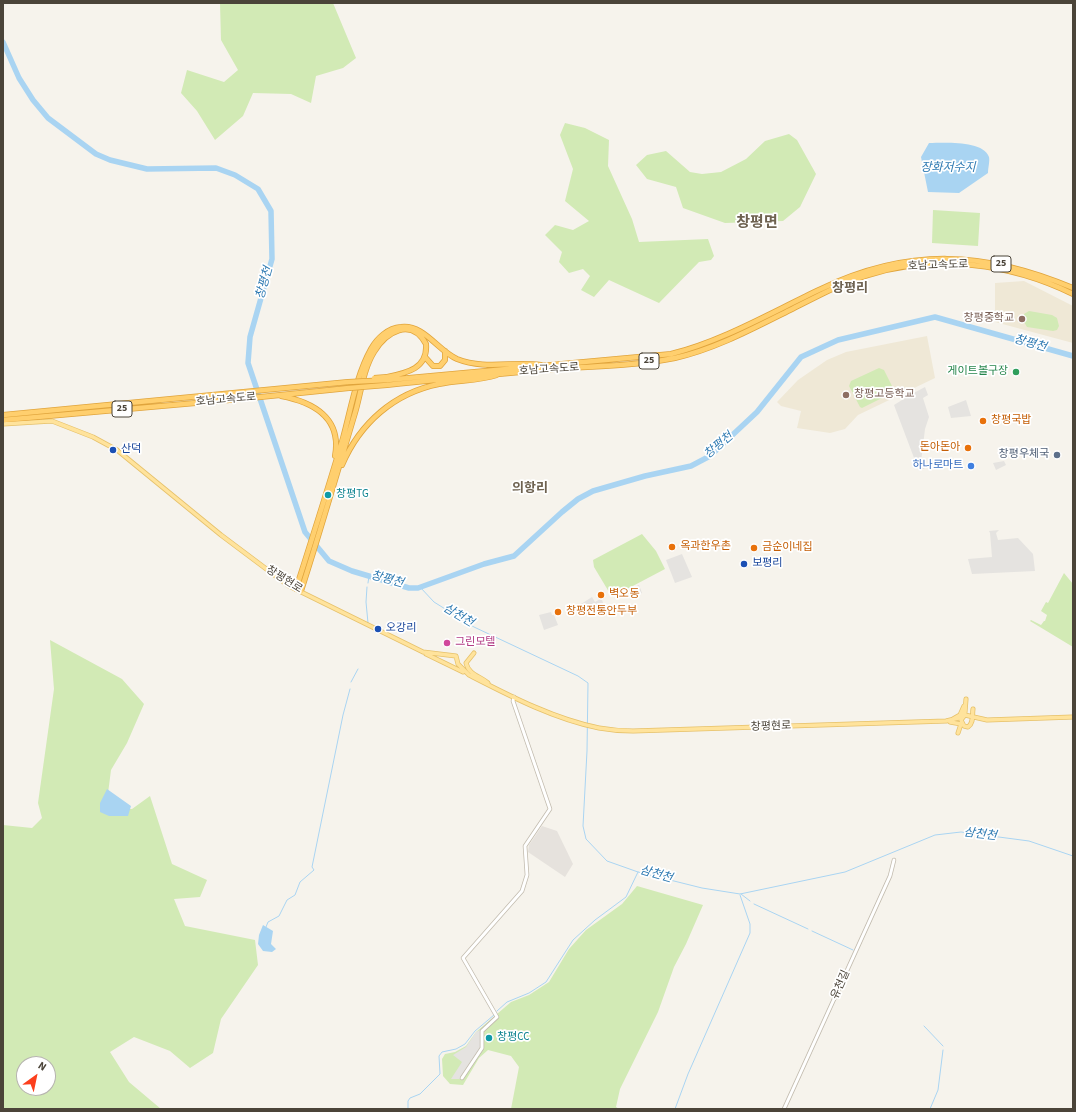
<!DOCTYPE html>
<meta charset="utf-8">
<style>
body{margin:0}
#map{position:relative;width:1076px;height:1112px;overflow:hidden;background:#f6f3ec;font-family:"Source Sans 3",sans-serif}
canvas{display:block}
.frame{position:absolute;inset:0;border:4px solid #4b4439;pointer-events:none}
.north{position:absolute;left:16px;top:1056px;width:40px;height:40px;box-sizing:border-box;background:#fff;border:1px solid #b7b4b0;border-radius:50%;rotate:33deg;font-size:11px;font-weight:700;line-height:16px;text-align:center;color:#4b4439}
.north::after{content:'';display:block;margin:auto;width:14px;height:18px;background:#fc3f1d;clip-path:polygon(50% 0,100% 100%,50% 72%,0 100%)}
</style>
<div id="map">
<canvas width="1076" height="1112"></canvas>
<div class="frame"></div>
<div class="north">N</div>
</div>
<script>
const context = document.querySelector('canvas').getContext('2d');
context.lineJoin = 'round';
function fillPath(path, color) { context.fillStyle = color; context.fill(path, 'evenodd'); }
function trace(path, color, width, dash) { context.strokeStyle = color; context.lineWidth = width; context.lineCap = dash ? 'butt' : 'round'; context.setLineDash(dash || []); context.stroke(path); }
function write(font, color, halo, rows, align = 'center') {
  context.font = font + ' "Source Sans 3","Noto Sans KR",sans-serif'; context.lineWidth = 3.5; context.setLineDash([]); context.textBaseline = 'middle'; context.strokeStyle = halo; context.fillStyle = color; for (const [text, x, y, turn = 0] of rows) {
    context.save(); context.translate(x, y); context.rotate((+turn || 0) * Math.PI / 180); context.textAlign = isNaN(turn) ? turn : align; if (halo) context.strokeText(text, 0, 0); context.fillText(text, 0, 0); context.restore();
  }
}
fillPath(new Path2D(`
 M 542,826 L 557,831 L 573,864 L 565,877 L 528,852 L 529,845 Z`), '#e6e2dd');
fillPath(new Path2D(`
 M 1024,281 L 1073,306 L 1073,343 L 995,322 L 995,283 Z
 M 927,336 L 935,378 L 858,415 L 845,429 L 830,433 L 797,428 L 801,411 L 781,406 L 777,402 L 798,380 L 827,360 L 846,352 Z`), '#efe8d6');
fillPath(new Path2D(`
 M 220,3 L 333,3 L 356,58 L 343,68 L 316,76 L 311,103 L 291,94 L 253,93 L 243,116 L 215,140 L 197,111 L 181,93 L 187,70 L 224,82 L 238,70 L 221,40 Z
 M 565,123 L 585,128 L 609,140 L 608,166 L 632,219 L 639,242 L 708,239 L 714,256 L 711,260 L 699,262 L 659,303 L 609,280 L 594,297 L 581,290 L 590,276 L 583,269 L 569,273 L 559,262 L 562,252 L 545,235 L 555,225 L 573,230 L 589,221 L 565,201 L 573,169 L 560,135 Z
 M 789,134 L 797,140 L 816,174 L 800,207 L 783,221 L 725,223 L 683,208 L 676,187 L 647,179 L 636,165 L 647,155 L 666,151 L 690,172 L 702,174 L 721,172 L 746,159 L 765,141 Z
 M 933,210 L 980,213 L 978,246 L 932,243 Z
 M 1029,311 L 1052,315 L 1057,318 L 1059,326 L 1057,330 L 1053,331 L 1027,327 L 1023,320 L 1024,314 Z
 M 879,368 L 884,370 L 894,390 L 892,393 L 862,408 L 860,407 L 849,386 L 851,381 Z
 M 642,534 L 656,551 L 665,569 L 612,597 L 594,567 L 593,560 Z
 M 1064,573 L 1073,584 L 1073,647 L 1030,621 L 1031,620 L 1041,625 L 1044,621 L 1045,621 L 1047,615 L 1041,611 L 1046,602 L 1048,603 Z
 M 50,640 L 122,679 L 144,704 L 127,743 L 111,770 L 106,809 L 132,809 L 150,796 L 172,864 L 207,880 L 200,897 L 174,899 L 185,926 L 255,940 L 258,965 L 221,1019 L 213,1053 L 190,1068 L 170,1051 L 134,1037 L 110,1052 L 129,1082 L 161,1109 L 3,1109 L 3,825 L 32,828 L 42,818 L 38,803 L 54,689 ZM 24,1064 L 48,1064 L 48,1088 L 24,1088 Z
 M 637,886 L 703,905 L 686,944 L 674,967 L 658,1012 L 620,1089 L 616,1107 L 619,1109 L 511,1109 L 519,1067 L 511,1056 L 488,1050 L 479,1058 L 463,1085 L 450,1084 L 443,1076 L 442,1059 L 445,1054 L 455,1052 L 466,1046 L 476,1032 L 511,1002 L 529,995 L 549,982 L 569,949 L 586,930 L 622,904 Z`), '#d2eab5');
fillPath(new Path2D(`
 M 925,387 L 928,395 L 923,398 L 929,417 L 925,429 L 921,462 L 925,468 L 919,471 L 894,405 L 910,395 Z
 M 966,400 L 971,416 L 951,418 L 948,407 Z
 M 1004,461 L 1006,465 L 996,470 L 993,463 Z
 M 999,530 L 996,533 L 998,540 L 1018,538 L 1033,554 L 1035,571 L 972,574 L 968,559 L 992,557 L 990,533 L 989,531 Z
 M 682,554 L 692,577 L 675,583 L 666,560 Z
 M 639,585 L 642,593 L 628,598 L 625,591 Z
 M 592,597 L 595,602 L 600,599 L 602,600 L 605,608 L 583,616 L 578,606 Z
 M 551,612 L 552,615 L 554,615 L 558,625 L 544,630 L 539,615 Z
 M 480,1030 L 481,1047 L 461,1079 L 451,1079 L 462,1062 L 453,1055 L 466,1047 L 476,1032 Z`), '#e5e3e0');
fillPath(new Path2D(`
 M 929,143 C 944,143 983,140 989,157 C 990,161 988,168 988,173 L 959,193 L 928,192 L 921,157 Z
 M 107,789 L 131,806 L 128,816 L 109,816 L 100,812 L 100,803 Z
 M 263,925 L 273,931 L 271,944 L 276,949 L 272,952 L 263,951 L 258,944 L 259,935 Z`), '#a9d4f2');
trace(new Path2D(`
 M 368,583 L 369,576
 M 367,587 L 366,602 L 368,623
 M 420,587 L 434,602 L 474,627 L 578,676 L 588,683 L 587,751 L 583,826 L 586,839 L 607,861 L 638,872 L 702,888 L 740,894 L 845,872 L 935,835 L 961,832 L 1029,841 L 1073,856
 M 351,682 L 358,669
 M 741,894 L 750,901
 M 754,904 L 808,929
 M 266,927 L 268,922 L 279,916 L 287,900 L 295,895 L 300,882 L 314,870 L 312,867 L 343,715 L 350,689
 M 812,931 L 853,950
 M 497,1011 L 507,1002 L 529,993 L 546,982 L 573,940 L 595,920 L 626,897 L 638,872
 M 924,1026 L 943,1046
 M 408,1109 L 408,1101 L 410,1098 L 420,1094 L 440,1074 L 439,1056 L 442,1052 L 456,1049 L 465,1044 L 475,1031 L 494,1015
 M 675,1109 L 688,1074 L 750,933 L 750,924 L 740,895
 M 930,1109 L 938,1090 L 943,1050`), '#a9d4f2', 1);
trace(new Path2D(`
 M 3,42 L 19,78 L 33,100 L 48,118 L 96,154 L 110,160 L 147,169 L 216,168 L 235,175 L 258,189 L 271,211 L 272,259 L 250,337 L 248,363 L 305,532 L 329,561 L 352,571 L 409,588 L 418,588 L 484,564 L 514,556 L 562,512 L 578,499 L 593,491 L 645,476 L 691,466 L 710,456 L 757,412 L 801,357 L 838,340 L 935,317 L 1073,356`), '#a9d4f2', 5.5);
const minor = new Path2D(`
 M 462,1078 L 482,1048 L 482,1031 L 497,1017 L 463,958 L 522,891 L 527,875 L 525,846 L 550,809 L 513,701 L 514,697
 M 784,1109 L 890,876 L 894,860`);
const major = new Path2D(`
 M 3,424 L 52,421 L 93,437 L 117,450 L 221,535 L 289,586 L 423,652 L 456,656 L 458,664 L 469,675 C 510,696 554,719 599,728 C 610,730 622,731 633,731 L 946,721 L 963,717 L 965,712 L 966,699
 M 474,653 L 466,663 C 469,675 480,676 488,683
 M 426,654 L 463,672
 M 973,709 C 972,715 974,723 968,727 L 964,726 L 961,720 L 965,715 L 987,720 L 1073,717
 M 953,719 L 960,715 L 964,706
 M 950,722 L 961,724 L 958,733`);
const highway = new Path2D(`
 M 425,357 L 433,366 L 440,366 L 445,360 L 445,351
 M 387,380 L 671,354 C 723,341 772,312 821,289 C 909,247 985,251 1073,288
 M 387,385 C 443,379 499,374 554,369 C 594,366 636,366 675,358 C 715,349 754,328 790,310 C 816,297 841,283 868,275 C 936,254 1010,263 1073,294
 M 281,396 C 313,402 342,418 335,456
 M 3,415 L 348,382
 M 3,420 L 241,399 L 349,388
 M 342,465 C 360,423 394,393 439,384 C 459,380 478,381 497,375
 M 296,589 C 312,539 328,489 343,438 C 351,409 356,376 371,349 C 377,338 388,328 401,327 C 424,324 438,351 457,359 C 485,370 513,361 541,365
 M 301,591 C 320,532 337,473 355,413 C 361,393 363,370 374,352 C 386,332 411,317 426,344 C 428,369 406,373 387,377`);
trace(minor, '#c2bbae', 4.5);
trace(major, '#e6c16a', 5);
trace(highway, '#e0a43c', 6);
trace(minor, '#fff', 3);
trace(major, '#ffe39c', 3.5);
trace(highway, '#ffcf6e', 4.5);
const highwayBridge = new Path2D(`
 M 374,378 L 387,377
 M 348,382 L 387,380
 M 349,388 L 387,385`);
trace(highwayBridge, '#e0a43c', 6, []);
trace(highwayBridge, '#ffcf6e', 4.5);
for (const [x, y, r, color] of [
 [1022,319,4,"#8d6e63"],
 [1016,372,4,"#2e9e5b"],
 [846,395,4,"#8d6e63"],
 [983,421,4,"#e8710a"],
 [968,448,4,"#e8710a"],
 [113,450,4,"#1a4fb4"],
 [1057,455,4,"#5c6f8a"],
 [971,466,4,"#3f7fe0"],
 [328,495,4,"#0f9aa8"],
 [672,547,4,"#e8710a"],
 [754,548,4,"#e8710a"],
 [744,564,4,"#1a4fb4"],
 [601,595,4,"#e8710a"],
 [558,612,4,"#e8710a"],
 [378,629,4,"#1a4fb4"],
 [447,643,4,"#d1479c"],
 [489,1038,4,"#0f9aa8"]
]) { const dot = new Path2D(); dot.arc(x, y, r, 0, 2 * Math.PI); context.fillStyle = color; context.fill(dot); trace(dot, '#fff', 1.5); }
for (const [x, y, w] of [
 [1001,264,20],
 [649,361,20],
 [122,409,20]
]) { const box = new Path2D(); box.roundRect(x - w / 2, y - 8, w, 16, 3); context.fillStyle = '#fff'; context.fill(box); trace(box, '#4b4439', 1); }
write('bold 10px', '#4b4439', null, [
 ["25",1001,264],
 ["25",649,361],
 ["25",122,409]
]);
write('11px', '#4b4439', '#fff', [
 ["호남고속도로",938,266,-2],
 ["호남고속도로",549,370,-4],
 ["호남고속도로",226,400,-5],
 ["창평현로",284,580,32],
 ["창평현로",771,727,-2],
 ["유천길",841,985,-66]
]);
write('11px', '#785e54', '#fff', [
 ["창평중학교",1014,319],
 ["창평고등학교",854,395,"left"]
], 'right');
write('11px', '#27864d', '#fff', [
 ["게이트볼구장",1008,372]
], 'right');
write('11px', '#c56008', '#fff', [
 ["창평국밥",991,421],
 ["돈아돈아",960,448,"right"],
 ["옥과한우촌",680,547],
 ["금순이네집",762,548],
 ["벽오동",609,595],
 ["창평전통안두부",566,612]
], 'left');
write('11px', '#164399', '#fff', [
 ["산덕",121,450],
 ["보평리",752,564],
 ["오강리",386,629]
], 'left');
write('11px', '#4e5e75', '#fff', [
 ["창평우체국",1049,455]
], 'right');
write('11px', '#366cbe', '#fff', [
 ["하나로마트",963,466]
], 'right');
write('11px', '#0d838f', '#fff', [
 ["창평TG",336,495],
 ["창평CC",497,1038]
], 'left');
write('11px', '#b23c85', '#fff', [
 ["그린모텔",455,643]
], 'left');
write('italic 12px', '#2e7ab2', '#fff', [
 ["장화저수지",948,168],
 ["창평천",265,283,-74],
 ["창평천",1030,344,16],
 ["창평천",719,446,-40],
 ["창평천",387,580,15],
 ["삼천천",458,616,31],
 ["삼천천",980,835,7],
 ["삼천천",656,875,16]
]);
write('bold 13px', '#6e6250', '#fff', [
 ["창평리",850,289],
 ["의항리",530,489]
]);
write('bold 15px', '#6e6250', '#fff', [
 ["창평면",757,224]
]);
</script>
